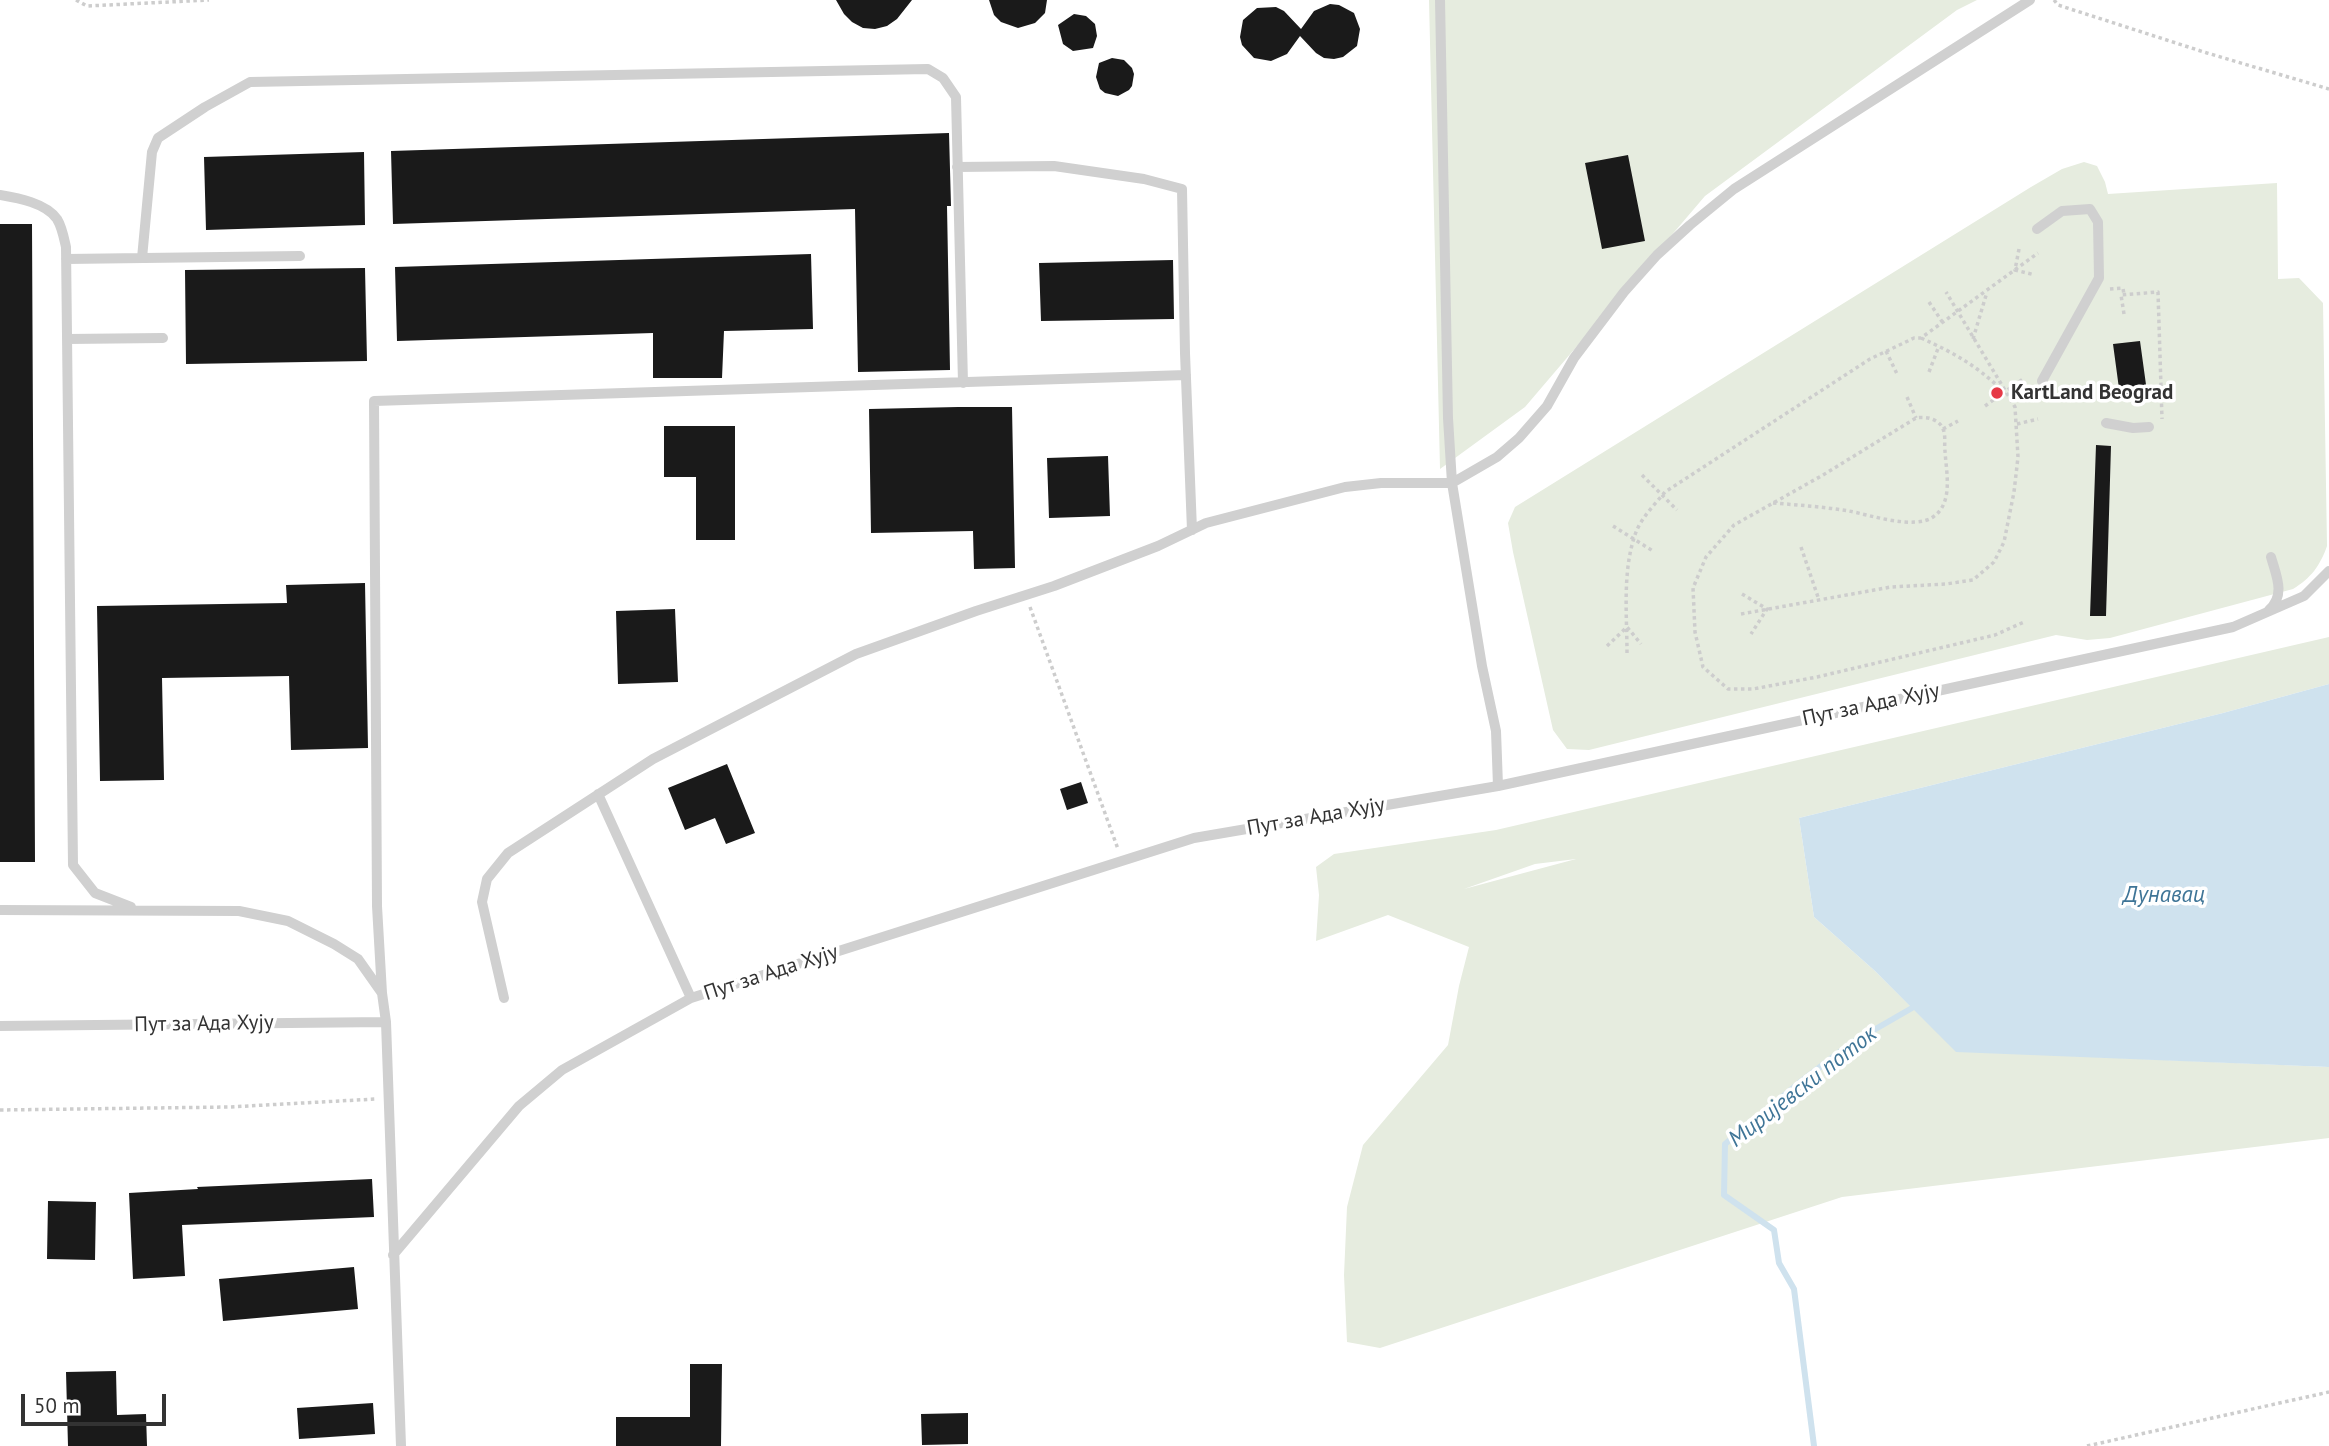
<!DOCTYPE html>
<meta charset="utf-8">
<style>
body{margin:0}
#map{position:relative;width:2329px;height:1446px;overflow:hidden;background:#fff;font-family:"PT Sans",sans-serif}
canvas{display:block}
.scale{position:absolute;left:21px;top:1394px;width:145px;height:32px;box-sizing:border-box;border:4px solid #333;border-top:0;padding-left:9px;font-size:21px;line-height:24px;white-space:nowrap;color:#333;-webkit-text-stroke:5px #fff;paint-order:stroke}
</style>
<div id="map">
<canvas width="2329" height="1446"></canvas>
<div class="scale">50 m</div>
</div>
<script>
const context = document.querySelector('canvas').getContext('2d');
context.lineJoin = 'round';
function fillPath(path, color) { context.fillStyle = color; context.fill(path, 'evenodd'); }
function trace(path, color, width, dash) { context.strokeStyle = color; context.lineWidth = width; context.lineCap = dash ? 'butt' : 'round'; context.setLineDash(dash || []); context.stroke(path); }
function write(font, color, halo, rows, align = 'center') {
  context.font = font + ' "PT Sans",sans-serif'; context.lineWidth = 7; context.setLineDash([]); context.textBaseline = 'middle'; context.strokeStyle = halo; context.fillStyle = color; for (const [text, x, y, turn = 0] of rows) {
    context.save(); context.translate(x, y); context.rotate((+turn || 0) * Math.PI / 180); context.textAlign = isNaN(turn) ? turn : align; if (halo) context.strokeText(text, 0, 0); context.fillText(text, 0, 0); context.restore();
  }
}
fillPath(new Path2D(`
 M 1429,0 L 1977,0 L 1957,10 L 1705,196 L 1525,407 L 1440,469 Z
 M 2084,162 L 2097,166 L 2105,182 L 2108,194 L 2277,183 L 2278,279 L 2299,278 L 2323,303 L 2327,546 C 2320,566 2311,578 2293,589 L 2110,638 L 2087,640 L 2056,635 L 1589,750 L 1567,749 L 1553,730 L 1513,552 L 1508,523 L 1515,507 L 2031,187 L 2062,169 Z
 M 2329,637 L 2329,684 L 2223,713 L 1799,818 L 1814,917 L 1875,971 L 1956,1051 L 2329,1067 L 2329,1138 L 1842,1197 L 1380,1348 L 1347,1342 L 1344,1275 L 1347,1207 L 1363,1145 L 1448,1045 L 1459,986 L 1469,947 L 1388,915 L 1316,941 L 1319,895 L 1316,867 L 1334,854 L 1496,830 ZM 1576,859 L 1464,889 L 1535,864 Z`), '#e6ecdf');
fillPath(new Path2D(`
 M 2329,684 L 2329,1067 L 1956,1052 L 1875,971 L 1814,917 L 1799,818 L 2223,713 Z`), '#cfe2ee');
trace(new Path2D(`
 M 1814,1446 L 1794,1289 L 1779,1263 L 1774,1230 L 1724,1195 L 1725,1144 L 1799,1083 L 1853,1042 L 1912,1008`), '#cfe2ee', 6);
fillPath(new Path2D(`
 M 836,0 L 912,0 L 897,19 L 887,26 L 875,29 L 863,28 L 852,22 L 844,14 Z
 M 989,0 L 1047,0 L 1045,13 L 1035,23 L 1018,28 L 1001,22 L 994,15 Z
 M 1330,4 L 1339,5 L 1354,13 L 1360,29 L 1357,46 L 1343,57 L 1334,59 L 1324,58 L 1316,53 L 1300,36 L 1287,54 L 1271,61 L 1254,58 L 1242,45 L 1240,37 L 1243,20 L 1257,8 L 1276,7 L 1284,11 L 1301,29 L 1314,11 Z
 M 1074,14 L 1086,16 L 1095,24 L 1097,36 L 1093,48 L 1073,51 L 1063,44 L 1058,25 Z
 M 1112,58 L 1124,60 L 1132,68 L 1134,74 L 1132,86 L 1129,90 L 1118,96 L 1105,93 L 1100,89 L 1096,77 L 1099,63 Z
 M 949,133 L 951,206 L 947,206 L 950,370 L 858,372 L 855,209 L 393,224 L 391,151 Z
 M 364,152 L 365,225 L 206,230 L 204,157 Z
 M 1628,155 L 1645,241 L 1602,249 L 1585,163 Z
 M 0,224 L 32,224 L 35,862 L 0,862 Z
 M 811,254 L 813,329 L 724,331 L 722,378 L 653,378 L 653,333 L 397,341 L 395,267 Z
 M 1173,260 L 1174,319 L 1041,321 L 1039,263 Z
 M 365,268 L 367,361 L 186,364 L 185,270 Z
 M 2140,341 L 2147,392 L 2120,396 L 2113,344 Z
 M 958,407 L 1012,407 L 1015,568 L 974,569 L 973,531 L 871,533 L 869,409 Z
 M 664,426 L 735,426 L 735,540 L 696,540 L 696,477 L 664,477 Z
 M 2096,445 L 2111,446 L 2106,616 L 2090,616 Z
 M 1108,456 L 1110,516 L 1049,518 L 1047,458 Z
 M 365,583 L 368,748 L 291,750 L 289,676 L 162,678 L 164,780 L 100,781 L 97,606 L 287,603 L 286,585 Z
 M 675,609 L 678,682 L 618,684 L 616,611 Z
 M 727,764 L 755,833 L 726,844 L 715,818 L 685,830 L 668,788 Z
 M 1081,782 L 1088,803 L 1067,810 L 1060,789 Z
 M 372,1179 L 374,1217 L 182,1225 L 185,1276 L 133,1279 L 129,1193 L 198,1189 L 197,1187 Z
 M 48,1201 L 96,1202 L 95,1260 L 47,1259 Z
 M 354,1267 L 358,1309 L 223,1321 L 219,1279 Z
 M 690,1364 L 722,1364 L 721,1446 L 616,1446 L 616,1417 L 690,1417 Z
 M 116,1371 L 117,1415 L 146,1414 L 147,1446 L 68,1446 L 66,1372 Z
 M 373,1403 L 375,1434 L 299,1439 L 297,1408 Z
 M 968,1413 L 968,1444 L 922,1445 L 921,1414 Z`), '#1a1a1a');
trace(new Path2D(`
 M 76,0 L 87,6 L 209,0
 M 2054,0 L 2058,5 L 2207,53 L 2329,89
 M 2019,249 L 2015,270 L 2035,275
 M 2110,289 L 2123,288 L 2124,295
 M 1929,302 L 1943,323
 M 2124,314 L 2121,295 L 2158,292 L 2162,419
 M 1921,338 C 1954,353 1974,364 2001,389
 M 1973,339 L 1987,292
 M 1886,351 L 1898,376
 M 1929,372 L 1939,346
 M 1907,397 L 1916,418
 M 1985,406 L 2023,379
 M 2017,424 L 2038,419
 M 1943,429 L 1958,421
 M 1642,475 L 1677,510
 M 1773,503 C 1799,505 1824,507 1849,511 C 1870,515 1914,530 1933,517 C 1954,503 1946,471 1945,451 C 1944,445 1946,435 1943,429 C 1939,419 1926,416 1916,418 L 1823,475 L 1734,525 L 1706,557 L 1693,588 L 1695,632 L 1703,667 L 1728,689 L 1753,689 L 1817,677 L 1995,635 L 2024,622
 M 1613,526 L 1653,551
 M 1801,547 L 1819,600
 M 1742,594 L 1767,609 L 1751,634
 M 1030,607 L 1118,849
 M 1741,614 L 1891,587 L 1946,584 L 1973,580 L 1994,562 L 2004,542 L 2014,492 L 2018,457 L 2015,407 L 1946,292
 M 1607,646 L 1627,627 L 1641,644
 M 1627,653 C 1627,614 1622,570 1636,532 C 1642,517 1655,504 1665,492 L 1870,359 L 1914,338 L 1921,338 L 2038,253
 M 0,1110 L 229,1107 L 376,1099
 M 2087,1446 L 2329,1392`), '#cdcdcd', 3.5, [3.5, 3.5]);
trace(new Path2D(`
 M 1440,0 L 1448,418 L 1452,483 L 1482,666 L 1496,731 L 1498,786
 M 957,167 L 1054,166 L 1144,179 L 1182,189 L 1185,353 L 1192,530
 M 0,195 C 18,198 46,203 57,219 C 62,227 64,238 66,247 L 73,865 L 95,893 L 131,907
 M 2037,229 L 2062,211 L 2090,209 L 2098,222 L 2099,278 L 2042,381
 M 142,258 L 152,152 L 158,138 L 205,107 L 250,82 L 928,69 L 943,78 L 956,97 L 963,383
 M 66,259 L 300,256
 M 67,339 L 163,338
 M 2106,423 L 2133,428 L 2149,427
 M 2269,610 C 2286,595 2276,575 2271,557
 M 598,794 L 691,998
 M 0,910 L 239,911 L 288,921 L 334,944 L 358,959 L 382,993 L 386,1022 L 401,1446
 M 382,993 L 377,906 L 374,401 L 1186,375
 M 504,998 L 482,902 L 487,879 L 508,853 L 653,759 L 856,654 L 976,611 L 1054,586 L 1158,546 L 1206,523 L 1345,487 L 1381,483 L 1452,483 L 1497,457 L 1519,438 L 1547,406 L 1574,358 L 1624,292 L 1657,255 L 1690,225 L 1734,189 L 2030,0
 M 0,1026 L 386,1022
 M 393,1255 L 519,1106 L 562,1070 L 691,998 L 1194,838 L 1498,786 L 2233,627 L 2304,596 L 2329,571`), '#d0d0d0', 10);
for (const [x, y, r, color] of [
 [1997,393,7,"#e63946"]
]) { const dot = new Path2D(); dot.arc(x, y, r, 0, 2 * Math.PI); context.fillStyle = color; context.fill(dot); trace(dot, '#fff', 2.5); }
write('bold 21px', '#333', '#fff', [
 ["KartLand Beograd",2011,393]
], 'left');
write('21px', '#333', '#fff', [
 ["Пут за Ада Хују",1871,705,-12],
 ["Пут за Ада Хују",1316,817,-10],
 ["Пут за Ада Хују",771,973,-18],
 ["Пут за Ада Хују",204,1024,-1]
]);
write('italic 23px', '#3f7597', '#fff', [
 ["Дунавац",2164,895],
 ["Миријевски поток",1803,1087,-38]
]);
</script>
